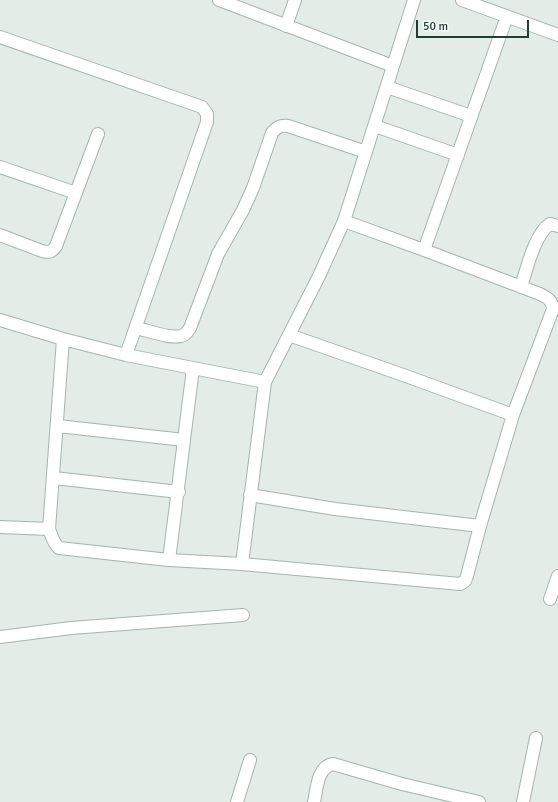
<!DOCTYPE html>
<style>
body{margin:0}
#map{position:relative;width:558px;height:802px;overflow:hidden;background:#e3ece7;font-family:Signika,sans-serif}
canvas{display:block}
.scale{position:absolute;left:416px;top:20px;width:113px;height:18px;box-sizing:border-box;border:2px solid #233c35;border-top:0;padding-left:5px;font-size:12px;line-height:14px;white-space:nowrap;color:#233c35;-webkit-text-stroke:3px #f3f9f6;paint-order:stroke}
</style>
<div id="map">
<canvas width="558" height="802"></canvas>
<div class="scale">50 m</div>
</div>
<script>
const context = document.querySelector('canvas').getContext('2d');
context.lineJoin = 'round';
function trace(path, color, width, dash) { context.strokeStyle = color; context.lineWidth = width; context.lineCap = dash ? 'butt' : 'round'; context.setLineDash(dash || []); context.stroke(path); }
const minor = new Path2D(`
 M 219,0 L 393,66
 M 462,0 L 558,35
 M 286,26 L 295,0
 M 0,37 L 202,107 L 207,114 L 207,122 L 126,355
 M 387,87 L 471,116
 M 375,126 L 458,155
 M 0,167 L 76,193
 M 0,235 L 42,251 C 49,253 52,252 56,246 L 98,134
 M 424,250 L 507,16
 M 521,287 C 526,271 535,233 550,224 L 558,226
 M 0,320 L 63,339 L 126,355 L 265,382
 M 136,328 C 147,330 170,339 181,336 C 186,335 187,332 190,328 L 218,254 L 243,210 L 253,188 L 272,133 C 277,127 280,125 288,126 L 366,152
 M 289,335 L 406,376 L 513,415
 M 63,339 L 49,529 C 52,536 53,543 59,548 L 169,560 L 242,564 L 460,584 L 465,581 L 467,576 L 480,526 L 513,415 L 553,309 C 552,300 548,298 540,294 L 424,250 L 344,221
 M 58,426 L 184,440
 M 54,478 L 179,492
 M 250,495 L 335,509 L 480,526
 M 0,527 L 49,529
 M 169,560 L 193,368
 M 242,564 L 265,382 L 319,276 L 344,221 L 414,0
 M 550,599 L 558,576
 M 0,637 L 71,628 L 243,615
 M 237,802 L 250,760
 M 314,802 C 317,789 317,767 333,764 L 402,784 L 479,802
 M 523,802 L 536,738`);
trace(minor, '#a6b4ae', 14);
trace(minor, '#fff', 12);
</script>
